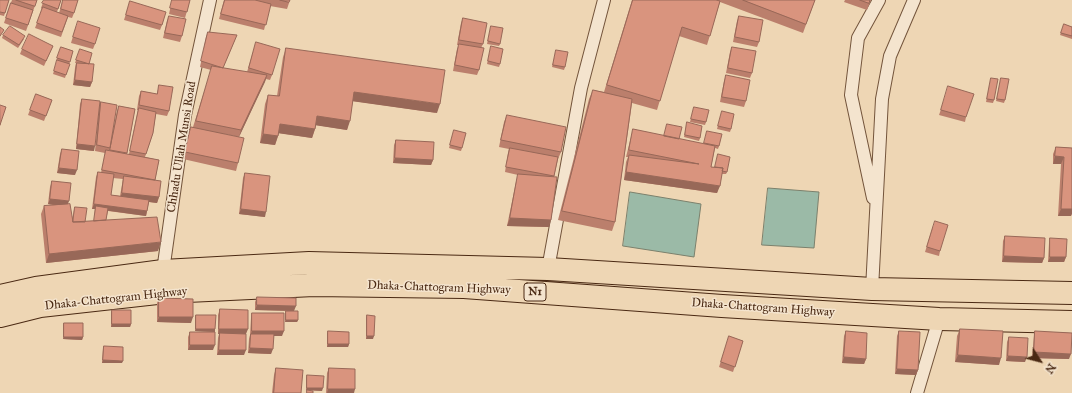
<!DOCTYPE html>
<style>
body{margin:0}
#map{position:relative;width:1072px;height:393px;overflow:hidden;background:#eed6b4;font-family:"IM FELL Great Primer",serif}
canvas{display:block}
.north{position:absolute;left:1020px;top:341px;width:40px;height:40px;-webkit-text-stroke:3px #f4e4ce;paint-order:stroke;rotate:126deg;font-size:11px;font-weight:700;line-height:16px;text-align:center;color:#4a2913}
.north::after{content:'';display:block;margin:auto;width:14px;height:18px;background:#4a2913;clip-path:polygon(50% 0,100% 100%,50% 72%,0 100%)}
</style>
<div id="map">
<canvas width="1072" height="393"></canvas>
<div class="north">N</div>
</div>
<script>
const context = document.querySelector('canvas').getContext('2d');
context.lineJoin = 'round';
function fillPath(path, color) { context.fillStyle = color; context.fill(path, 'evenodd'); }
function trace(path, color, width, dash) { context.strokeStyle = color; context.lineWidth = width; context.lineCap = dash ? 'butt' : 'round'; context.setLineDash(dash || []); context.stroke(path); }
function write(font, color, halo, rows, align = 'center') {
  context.font = font + ' "IM FELL Great Primer",serif'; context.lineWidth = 3; context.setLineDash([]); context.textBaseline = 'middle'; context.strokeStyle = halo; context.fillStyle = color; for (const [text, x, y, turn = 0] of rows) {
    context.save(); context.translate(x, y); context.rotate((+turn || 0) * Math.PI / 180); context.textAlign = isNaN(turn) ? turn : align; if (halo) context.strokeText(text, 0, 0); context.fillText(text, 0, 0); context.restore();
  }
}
const water = new Path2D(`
 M 768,188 L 819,192 L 814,248 L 762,245 Z
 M 630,192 L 701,204 L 694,257 L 623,246 Z`);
fillPath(water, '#9bbaa7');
trace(water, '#7b806c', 1);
const street = new Path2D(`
 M 873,198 L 851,95 L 858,38 L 879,0
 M 548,269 L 581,88 L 604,0
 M 163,271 L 185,115 L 210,0
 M 872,289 L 882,99 L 890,56 L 914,0
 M 917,393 L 939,319`);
const highway = new Path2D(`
 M 0,296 L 36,288 L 163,271 L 309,263 L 548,269 L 872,289 L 1072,293
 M 0,316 L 40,306 L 166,292 L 314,285 L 464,287 L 722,306 L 939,319 L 1072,322`);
trace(street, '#73543b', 14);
trace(highway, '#4a2913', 24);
trace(street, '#f4e4ce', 12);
trace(highway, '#eed6b4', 22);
fillPath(new Path2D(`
 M 0,0 L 9,0 L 4,16 L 0,15 Z
 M 12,0 L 37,0 L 26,31 L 4,23 L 9,8 Z
 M 44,0 L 61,0 L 57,12 L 59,13 L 63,0 L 74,13 L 72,18 L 68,17 L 61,37 L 35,28 L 42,9 L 41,8 Z
 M 172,0 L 190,0 L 185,18 L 169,14 Z
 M 224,0 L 290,0 L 287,9 L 270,6 L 264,30 L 219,19 Z
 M 632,0 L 815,0 L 803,33 L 720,2 L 707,45 L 679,36 L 657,110 L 632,103 L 615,222 L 612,231 L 558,220 L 589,99 L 593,90 L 604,92 Z
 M 845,0 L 871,0 L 867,10 L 844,2 Z
 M 130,1 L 162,25 L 160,30 L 124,20 Z
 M 169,16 L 182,36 L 180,42 L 163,38 L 167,21 Z
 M 739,16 L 759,42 L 757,47 L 733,42 L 737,21 Z
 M 463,18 L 483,44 L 481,48 L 479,70 L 477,75 L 453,71 L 457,49 L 459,45 L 457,45 L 461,23 Z
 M 1064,24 L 1072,27 L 1072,39 L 1060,35 Z
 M 76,26 L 95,44 L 93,49 L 71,43 Z
 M 491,26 L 500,44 L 499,46 L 487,44 Z
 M 208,32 L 235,40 L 223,68 L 247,72 L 256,42 L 272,75 L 270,80 L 266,79 L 239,137 L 225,134 L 238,163 L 236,171 L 183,159 L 188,134 L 191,127 L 193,127 L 211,70 L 200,67 L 206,37 Z
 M 3,35 L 24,39 L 18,48 L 2,38 Z
 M 53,46 L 44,66 L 20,54 L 22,49 Z
 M 491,46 L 500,64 L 499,67 L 487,64 Z
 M 61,47 L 73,51 L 65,78 L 53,74 L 57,61 L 56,61 Z
 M 732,47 L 752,73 L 750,78 L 726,73 L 730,52 Z
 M 286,48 L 437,113 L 353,101 L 347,130 L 316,125 L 315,129 L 312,138 L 279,133 L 275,145 L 260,143 L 265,104 L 268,95 L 277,96 L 283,57 Z
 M 80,49 L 89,64 L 92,82 L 90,87 L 73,85 L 75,68 L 76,63 L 75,63 Z
 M 556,50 L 565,67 L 564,70 L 552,67 Z
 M 726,75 L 746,101 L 744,107 L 720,102 L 724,81 Z
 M 991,78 L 994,100 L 993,103 L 986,102 Z
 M 1001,78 L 1005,100 L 1004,103 L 996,101 Z
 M 159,85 L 169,111 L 167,116 L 156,114 L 153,133 L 145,157 L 159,160 L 155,181 L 159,197 L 157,203 L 149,202 L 146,216 L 108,211 L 106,220 L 158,251 L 46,263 L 41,214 L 44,206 L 53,205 L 48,204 L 50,187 L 52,181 L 68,204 L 72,221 L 74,210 L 75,207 L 85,222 L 94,221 L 95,209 L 92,209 L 96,177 L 98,172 L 101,173 L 105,153 L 95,151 L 99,107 L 101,102 L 110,148 L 109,151 L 117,111 L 119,106 L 135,109 L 127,154 L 129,154 L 138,110 L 137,110 L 139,96 L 141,91 L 157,94 ZM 113,178 L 123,179 L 120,196 L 111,195 Z
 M 947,92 L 966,117 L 965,122 L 939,115 Z
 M 36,94 L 52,100 L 44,121 L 28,115 Z
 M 82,99 L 94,151 L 76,149 L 80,104 Z
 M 694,107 L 706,122 L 705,125 L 690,122 Z
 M 722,111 L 731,129 L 730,132 L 717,129 Z
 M 507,115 L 561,152 L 558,159 L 554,177 L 549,227 L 507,226 L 516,182 L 518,175 L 505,172 L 508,153 L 509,149 L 499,147 L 504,122 Z
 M 687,122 L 700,138 L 699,141 L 684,137 Z
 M 667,124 L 679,139 L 704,144 L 707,131 L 719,146 L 718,149 L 715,148 L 711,167 L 715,167 L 718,154 L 727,172 L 726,174 L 722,174 L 717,193 L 624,180 L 626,162 L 628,157 L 626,157 L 633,129 L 664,136 Z
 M 454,130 L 462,148 L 461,151 L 449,148 Z
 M 396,140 L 433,160 L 431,165 L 393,163 L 394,145 Z
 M 1056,147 L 1072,148 L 1071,216 L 1058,216 L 1061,164 L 1053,164 L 1053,154 Z
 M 62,149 L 75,175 L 57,173 L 60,154 Z
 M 245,173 L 265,217 L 239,214 L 243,178 Z
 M 933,226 L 940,251 L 939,256 L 925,252 Z
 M 1005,236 L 1044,258 L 1042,263 L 1002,262 L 1003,241 Z
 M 1050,238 L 1066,257 L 1064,262 L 1048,262 L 1049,243 Z
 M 257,297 L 294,311 L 255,310 L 255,302 Z
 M 159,298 L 191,323 L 157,322 L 157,303 Z
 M 220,309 L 246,334 L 244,355 L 217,355 L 218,338 L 219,334 L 218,334 L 218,315 Z
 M 112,310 L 131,324 L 130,327 L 111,327 L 111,313 Z
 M 286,311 L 298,320 L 297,322 L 285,322 L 285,314 Z
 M 252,313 L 282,336 L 274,336 L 271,354 L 248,353 L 249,339 L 250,335 L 251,318 Z
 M 196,315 L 215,332 L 195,331 L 195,317 Z
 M 367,315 L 373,339 L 366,339 L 366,318 Z
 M 64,323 L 83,337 L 82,340 L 63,339 L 63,325 Z
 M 960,329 L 999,365 L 955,362 L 957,336 Z
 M 328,331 L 349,344 L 348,347 L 327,347 L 327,334 Z
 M 846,331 L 866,359 L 864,364 L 842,363 L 844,336 Z
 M 899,331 L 918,370 L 916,375 L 895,374 L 897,336 Z
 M 1035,331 L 1069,359 L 1032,358 L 1034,336 Z
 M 190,332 L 213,350 L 188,350 L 188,337 Z
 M 729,336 L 743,341 L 733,372 L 719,367 Z
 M 1009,337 L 1025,362 L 1006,361 L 1007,342 Z
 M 104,346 L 122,363 L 102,363 L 103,349 Z
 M 276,368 L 301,393 L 272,393 L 274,375 Z
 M 329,368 L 354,393 L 326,393 L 327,373 Z
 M 307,375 L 322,391 L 306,390 L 306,378 Z`), '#bb7f6c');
fillPath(new Path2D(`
 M 267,75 L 265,82 L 239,137 L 241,130 Z
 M 75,80 L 92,82 L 90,87 L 73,85 Z
 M 354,92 L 440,104 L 437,113 L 351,101 Z
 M 317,116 L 350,121 L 347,130 L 314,125 Z
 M 280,124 L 315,129 L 312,138 L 277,133 Z
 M 263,134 L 278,136 L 275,145 L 260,143 Z
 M 77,144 L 95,146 L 94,151 L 76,149 Z
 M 1055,156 L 1064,157 L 1061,164 L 1053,164 Z
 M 395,158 L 433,160 L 431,165 L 393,163 Z
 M 59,168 L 77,170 L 75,175 L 57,173 Z
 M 626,172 L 720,186 L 717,193 L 624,180 Z
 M 122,193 L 159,197 L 157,203 L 120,198 Z
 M 50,199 L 69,201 L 67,206 L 48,204 Z
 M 94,204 L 147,211 L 146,216 L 96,209 L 96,206 L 95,209 L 92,209 Z
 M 241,209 L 266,212 L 265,217 L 239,214 Z
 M 1061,209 L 1072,209 L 1072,214 L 1071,216 L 1058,216 Z
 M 510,218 L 551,220 L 549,227 L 507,226 Z
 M 161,242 L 158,251 L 46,263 L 49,254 Z
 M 1004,256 L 1044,258 L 1042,263 L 1002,262 Z
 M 1050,257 L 1066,257 L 1064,262 L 1048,262 Z
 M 257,305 L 296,306 L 294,311 L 255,310 Z
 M 159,317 L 193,317 L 191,323 L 157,322 Z
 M 286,320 L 298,320 L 297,322 L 285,322 Z
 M 112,324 L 131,324 L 130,327 L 111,327 Z
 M 196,329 L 215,329 L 215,332 L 195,331 Z
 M 219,329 L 248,329 L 246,334 L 218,334 Z
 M 252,331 L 284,331 L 282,336 L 250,336 Z
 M 367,336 L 374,336 L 373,339 L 366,339 Z
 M 64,337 L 83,337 L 82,340 L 63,339 Z
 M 328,344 L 349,344 L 348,347 L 327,347 Z
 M 190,345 L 215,345 L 213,350 L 188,350 Z
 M 250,348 L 273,349 L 271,354 L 248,353 Z
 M 219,350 L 246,350 L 244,355 L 217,355 Z
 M 1034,352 L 1071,354 L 1069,359 L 1032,358 Z
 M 958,355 L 1001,358 L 999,365 L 955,362 Z
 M 1008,356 L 1027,357 L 1025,362 L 1006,361 Z
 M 844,357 L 866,359 L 864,364 L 842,363 Z
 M 103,360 L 123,361 L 122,363 L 102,363 Z
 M 897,369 L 918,370 L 916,375 L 895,374 Z
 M 307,388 L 323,388 L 322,391 L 306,390 Z
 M 328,389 L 355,389 L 354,393 L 327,393 Z`), '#986858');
const building = new Path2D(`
 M 0,0 L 9,0 L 5,13 L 0,12 Z
 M 16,0 L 37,0 L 35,6 Z
 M 44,0 L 61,0 L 58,9 L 42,3 Z
 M 63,0 L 78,0 L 74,13 L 61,9 Z
 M 172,0 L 190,0 L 187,12 L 170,8 Z
 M 225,0 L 255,0 L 271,4 L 266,25 L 221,14 Z
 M 280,0 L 290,0 L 289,2 Z
 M 633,0 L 716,0 L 720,1 L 710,36 L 682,27 L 660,101 L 607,85 Z
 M 743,0 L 815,0 L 806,24 Z
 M 860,0 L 870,0 L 869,3 Z
 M 130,1 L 166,12 L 162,25 L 126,15 Z
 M 11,3 L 33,10 L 28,25 L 6,18 Z
 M 43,7 L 68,16 L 62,32 L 37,23 Z
 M 169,16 L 186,19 L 182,36 L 165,33 Z
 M 739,16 L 763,20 L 759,42 L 735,37 Z
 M 463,18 L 487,23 L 483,44 L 459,40 Z
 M 78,21 L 100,28 L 95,44 L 73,37 Z
 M 1064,24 L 1072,27 L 1072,36 L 1061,33 Z
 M 10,26 L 25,36 L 19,45 L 3,35 Z
 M 491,26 L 503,28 L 500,44 L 488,41 Z
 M 0,27 L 4,30 L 0,36 Z
 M 208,32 L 237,35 L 223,68 L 201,61 Z
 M 29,34 L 53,46 L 46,61 L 22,49 Z
 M 256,42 L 280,49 L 272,75 L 249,68 Z
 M 459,44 L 484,48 L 479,70 L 455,65 Z
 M 491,46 L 503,49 L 500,64 L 488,61 Z
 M 61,47 L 73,51 L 70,62 L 57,58 Z
 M 732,47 L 756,51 L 752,73 L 728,68 Z
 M 286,48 L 445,70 L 440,104 L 354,92 L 350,121 L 317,116 L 315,129 L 280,124 L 278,136 L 263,134 L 268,95 L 279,96 Z
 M 80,49 L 92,53 L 89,64 L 86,63 L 76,60 Z
 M 556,50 L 568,52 L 565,67 L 553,65 Z
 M 57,60 L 70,64 L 66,75 L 54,71 Z
 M 77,63 L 94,64 L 92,82 L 75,80 Z
 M 212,66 L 267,75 L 241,130 L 196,121 Z
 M 726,75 L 750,80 L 746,101 L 722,97 Z
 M 991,78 L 998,79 L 994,100 L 987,99 Z
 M 1001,78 L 1009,79 L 1005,100 L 997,99 Z
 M 159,85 L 173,87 L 169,111 L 139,105 L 141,91 L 157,94 Z
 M 948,86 L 974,94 L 966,117 L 941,110 Z
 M 593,90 L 632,99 L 615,222 L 562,211 Z
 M 36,94 L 52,100 L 46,116 L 30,110 Z
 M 82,99 L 100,101 L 95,146 L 77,144 Z
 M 101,102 L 117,105 L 110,148 L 97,145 Z
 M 0,105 L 6,107 L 0,125 Z
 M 119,106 L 135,109 L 127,153 L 110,150 Z
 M 694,107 L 709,110 L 706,122 L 691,119 Z
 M 139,108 L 156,112 L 153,133 L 146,154 L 130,151 Z
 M 722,111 L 734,114 L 731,129 L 718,126 Z
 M 507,115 L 566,127 L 561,152 L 501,140 Z
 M 687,122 L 702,126 L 700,138 L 685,135 Z
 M 667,124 L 682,127 L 679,139 L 664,136 Z
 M 191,127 L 244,138 L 238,163 L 185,152 Z
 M 633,129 L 715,146 L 711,167 L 723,168 L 720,186 L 626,172 L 629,155 L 699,164 L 629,150 Z
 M 454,130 L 466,133 L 462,148 L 450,145 Z
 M 707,131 L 722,134 L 719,146 L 704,143 Z
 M 396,140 L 434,142 L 433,160 L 395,158 Z
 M 1056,147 L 1072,148 L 1072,209 L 1061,209 L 1064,157 L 1055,156 Z
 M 510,148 L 558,157 L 554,176 L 506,167 Z
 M 62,149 L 79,151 L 77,170 L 59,168 Z
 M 106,150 L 159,160 L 155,180 L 102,170 Z
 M 718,154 L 730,157 L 727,172 L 722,171 L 723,168 L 715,167 Z
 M 98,172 L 114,174 L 111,195 L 149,200 L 147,211 L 94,204 Z
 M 245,173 L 270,176 L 266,212 L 241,209 Z
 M 518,174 L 557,177 L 551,220 L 510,218 Z
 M 124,176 L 161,181 L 159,197 L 122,193 Z
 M 52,181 L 71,183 L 69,201 L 50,199 Z
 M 70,204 L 73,222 L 157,217 L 161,242 L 49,254 L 44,206 Z
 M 96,206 L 108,208 L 106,220 L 94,221 Z
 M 75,207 L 87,208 L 85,222 L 73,222 Z
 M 935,221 L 948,225 L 940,251 L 927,247 Z
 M 1005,236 L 1045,238 L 1044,258 L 1004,256 Z
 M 1050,238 L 1067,239 L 1066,257 L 1050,257 Z
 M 257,297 L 296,298 L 296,306 L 257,305 Z
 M 159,298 L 193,299 L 193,317 L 159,317 Z
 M 220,309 L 248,310 L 248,329 L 219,329 Z
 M 112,310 L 131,310 L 131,324 L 112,324 Z
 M 286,311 L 298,311 L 298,320 L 286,320 Z
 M 252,313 L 284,313 L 284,331 L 252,331 Z
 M 196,315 L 216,315 L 215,329 L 196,329 Z
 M 367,315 L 375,316 L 374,336 L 367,336 Z
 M 64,323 L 83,323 L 83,337 L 64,337 Z
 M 960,329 L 1003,331 L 1001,358 L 958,355 Z
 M 328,331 L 349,332 L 349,344 L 328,344 Z
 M 846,331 L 867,333 L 866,359 L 844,357 Z
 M 899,331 L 920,332 L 918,370 L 897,369 Z
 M 1035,331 L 1072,333 L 1071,354 L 1034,352 Z
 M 190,332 L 215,332 L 215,345 L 190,345 Z
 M 220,333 L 246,334 L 246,350 L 219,350 Z
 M 251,334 L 274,334 L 273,349 L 250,348 Z
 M 729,336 L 743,341 L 735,367 L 721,362 Z
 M 1009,337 L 1028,338 L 1027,357 L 1008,356 Z
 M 104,346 L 123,347 L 123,361 L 103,360 Z
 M 276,368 L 303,370 L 301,393 L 274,393 Z
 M 329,368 L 355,369 L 355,389 L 328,389 Z
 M 307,375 L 324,376 L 323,388 L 307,388 Z
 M 307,390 L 313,391 L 313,393 L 307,393 Z`);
fillPath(building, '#d9947e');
trace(building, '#986858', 1);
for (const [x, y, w] of [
 [535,292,22]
]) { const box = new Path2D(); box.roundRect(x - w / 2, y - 9, w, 18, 3); context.fillStyle = '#f4e4ce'; context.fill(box); trace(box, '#4a2913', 1); }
write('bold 11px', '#4a2913', null, [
 ["N1",535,292]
]);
write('12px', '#4a2913', '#f4e4ce', [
 ["Chhadu Ullah Munsi Road",182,147,-81],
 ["Dhaka-Chattogram Highway",439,288,2],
 ["Dhaka-Chattogram Highway",116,299,-6],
 ["Dhaka-Chattogram Highway",763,308,4]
]);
</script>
